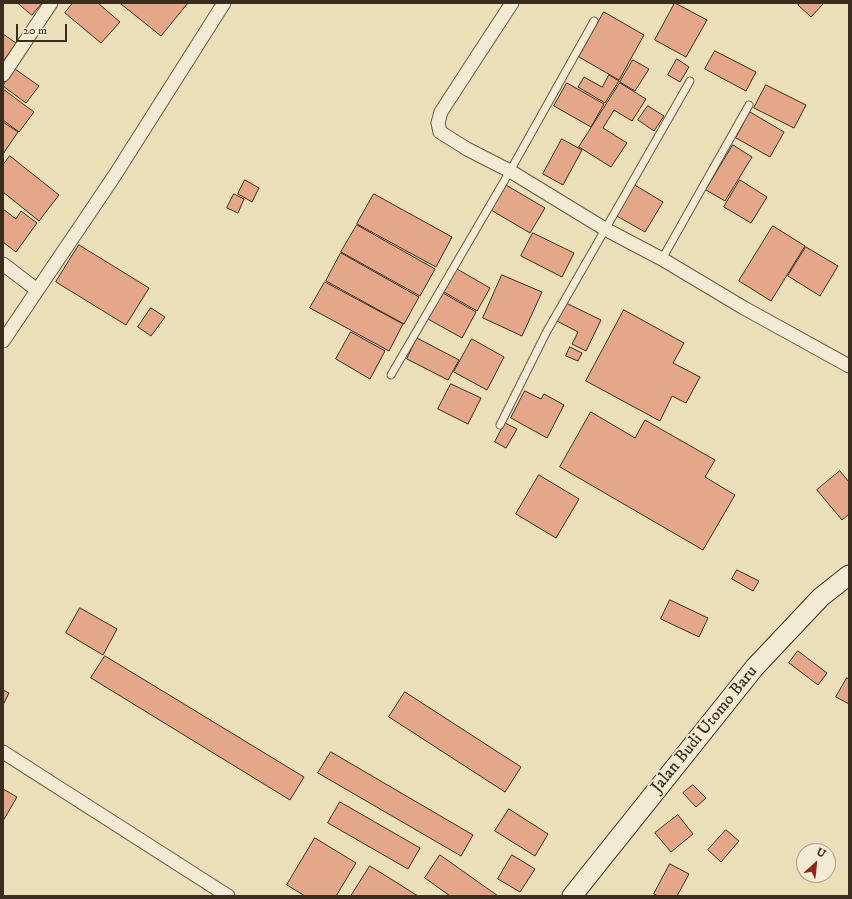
<!DOCTYPE html>
<style>
body{margin:0}
#map{position:relative;width:852px;height:899px;overflow:hidden;background:#ebdfb9;font-family:"IM FELL DW Pica",serif}
canvas{display:block}
.frame{position:absolute;inset:0;border:4px solid #3a2d1e;pointer-events:none}
.north{position:absolute;left:796px;top:843px;width:40px;height:40px;box-sizing:border-box;background:#f2ead2;border:1px solid #a89e8a;border-radius:50%;rotate:27deg;font-size:11px;font-weight:700;line-height:16px;text-align:center;color:#3a2d1e}
.north::after{content:'';display:block;margin:auto;width:14px;height:18px;background:#8f2418;clip-path:polygon(50% 0,100% 100%,50% 72%,0 100%)}
.scale{position:absolute;left:16px;top:24px;width:51px;height:18px;box-sizing:border-box;border:2px solid #3a2d1e;border-top:0;padding-left:5px;font-size:12px;line-height:14px;white-space:nowrap;color:#3a2d1e;-webkit-text-stroke:3px #f2ead2;paint-order:stroke}
</style>
<div id="map">
<canvas width="852" height="899"></canvas>
<div class="frame"></div>
<div class="north">U</div>
<div class="scale">20 m</div>
</div>
<script>
const context = document.querySelector('canvas').getContext('2d');
context.lineJoin = 'round';
function fillPath(path, color) { context.fillStyle = color; context.fill(path, 'evenodd'); }
function trace(path, color, width, dash) { context.strokeStyle = color; context.lineWidth = width; context.lineCap = dash ? 'butt' : 'round'; context.setLineDash(dash || []); context.stroke(path); }
function write(font, color, halo, rows, align = 'center') {
  context.font = font + ' "IM FELL DW Pica",serif'; context.lineWidth = 4; context.setLineDash([]); context.textBaseline = 'middle'; context.strokeStyle = halo; context.fillStyle = color; for (const [text, x, y, turn = 0] of rows) {
    context.save(); context.translate(x, y); context.rotate((+turn || 0) * Math.PI / 180); context.textAlign = isNaN(turn) ? turn : align; if (halo) context.strokeText(text, 0, 0); context.fillText(text, 0, 0); context.restore();
  }
}
const building = new Path2D(`
 M 18,3 L 42,3 L 32,15 Z
 M 73,3 L 98,3 L 120,22 L 101,43 L 65,13 Z
 M 122,3 L 188,3 L 161,36 L 121,4 Z
 M 675,3 L 707,20 L 686,57 L 655,40 Z
 M 801,3 L 822,3 L 823,4 L 811,17 L 798,5 Z
 M 604,12 L 644,35 L 619,80 L 579,57 Z
 M 3,34 L 16,43 L 4,60 L 3,59 Z
 M 715,51 L 756,72 L 746,91 L 705,69 Z
 M 677,59 L 689,67 L 680,82 L 668,75 Z
 M 633,60 L 649,69 L 635,91 L 620,82 Z
 M 15,69 L 39,86 L 26,103 L 3,86 Z
 M 609,75 L 619,81 L 605,103 L 578,87 L 584,77 L 602,87 Z
 M 567,83 L 604,104 L 591,127 L 554,106 Z
 M 620,83 L 646,99 L 632,121 L 614,110 L 603,128 L 627,143 L 611,167 L 579,147 Z
 M 766,85 L 806,105 L 794,128 L 754,108 Z
 M 3,89 L 34,112 L 19,132 L 3,120 Z
 M 648,106 L 664,116 L 654,131 L 638,120 Z
 M 750,112 L 784,132 L 770,157 L 736,138 Z
 M 3,122 L 18,132 L 3,154 Z
 M 562,139 L 582,150 L 563,185 L 543,174 Z
 M 733,145 L 752,157 L 725,201 L 706,190 Z
 M 10,156 L 59,195 L 39,221 L 3,192 L 3,165 Z
 M 245,180 L 259,188 L 252,202 L 238,194 Z
 M 740,180 L 767,197 L 751,223 L 724,207 Z
 M 633,184 L 663,202 L 645,232 L 615,215 Z
 M 506,185 L 545,208 L 530,233 L 491,210 Z
 M 234,194 L 244,199 L 238,213 L 227,208 Z
 M 374,194 L 452,237 L 436,267 L 357,224 Z
 M 3,209 L 16,219 L 21,211 L 37,223 L 16,252 L 3,242 Z
 M 357,225 L 435,269 L 420,296 L 341,252 Z
 M 773,226 L 805,246 L 771,301 L 739,281 Z
 M 533,233 L 574,253 L 562,277 L 521,256 Z
 M 79,245 L 149,288 L 126,325 L 56,282 Z
 M 806,247 L 838,266 L 820,296 L 788,276 Z
 M 341,253 L 419,297 L 404,324 L 326,281 Z
 M 457,269 L 490,288 L 477,311 L 444,292 Z
 M 502,275 L 542,292 L 522,336 L 483,318 Z
 M 325,282 L 403,324 L 389,351 L 310,308 Z
 M 443,293 L 476,312 L 462,338 L 428,319 Z
 M 566,303 L 601,320 L 586,351 L 572,344 L 578,332 L 557,321 Z
 M 151,308 L 165,317 L 151,336 L 138,327 Z
 M 624,310 L 684,343 L 673,363 L 700,377 L 686,403 L 672,396 L 660,421 L 586,381 Z
 M 351,332 L 385,351 L 370,379 L 336,359 Z
 M 417,338 L 459,360 L 448,380 L 407,359 Z
 M 472,339 L 504,357 L 487,390 L 454,372 Z
 M 570,347 L 582,353 L 578,361 L 566,356 Z
 M 451,384 L 481,398 L 468,424 L 438,409 Z
 M 525,391 L 541,399 L 544,394 L 564,405 L 547,438 L 511,418 Z
 M 591,412 L 635,438 L 645,420 L 715,460 L 705,477 L 735,495 L 703,550 L 560,467 Z
 M 505,423 L 517,429 L 506,448 L 495,442 Z
 M 840,471 L 849,482 L 849,514 L 842,520 L 817,490 Z
 M 539,475 L 579,499 L 556,538 L 516,514 Z
 M 737,570 L 759,581 L 753,591 L 732,579 Z
 M 670,600 L 708,618 L 699,637 L 661,619 Z
 M 80,608 L 117,629 L 103,655 L 66,633 Z
 M 798,651 L 827,673 L 818,685 L 789,663 Z
 M 105,656 L 304,777 L 290,800 L 91,678 Z
 M 847,678 L 849,679 L 849,704 L 836,697 Z
 M 3,690 L 9,693 L 3,705 Z
 M 405,692 L 521,767 L 505,792 L 389,717 Z
 M 331,752 L 473,835 L 461,856 L 318,773 Z
 M 693,785 L 706,798 L 696,807 L 683,793 Z
 M 3,789 L 17,797 L 3,821 Z
 M 340,802 L 420,848 L 408,869 L 328,823 Z
 M 509,809 L 548,834 L 535,856 L 495,831 Z
 M 678,815 L 693,834 L 671,852 L 655,833 Z
 M 726,830 L 739,841 L 721,862 L 708,850 Z
 M 315,838 L 356,863 L 336,896 L 305,896 L 287,885 Z
 M 440,855 L 498,896 L 450,896 L 425,878 Z
 M 512,855 L 535,869 L 520,892 L 498,879 Z
 M 670,864 L 689,874 L 677,896 L 658,896 L 654,894 Z
 M 370,866 L 418,896 L 351,896 Z`);
fillPath(building, '#e4a789');
trace(building, '#3a2d1e', 1);
const lane = new Path2D(`
 M 662,259 L 749,105
 M 391,375 L 510,171 L 594,21
 M 500,425 L 547,331 L 690,81`);
const street = new Path2D(`
 M 512,3 L 476,58 L 441,112 L 438,123 L 440,132 L 467,149 L 510,171 L 605,229 L 662,259 L 744,308 L 849,366
 M 3,75 L 51,3
 M 3,264 L 37,290
 M 3,341 L 115,175 L 224,3
 M 3,752 L 228,896`);
const secondary = new Path2D(`
 M 572,896 L 755,667 L 821,597 L 849,575`);
trace(lane, '#665a45', 9);
trace(street, '#665a45', 15);
trace(secondary, '#3a2d1e', 21);
trace(lane, '#f2ead2', 7);
trace(street, '#f2ead2', 13);
trace(secondary, '#f2ead2', 19);
write('17px', '#3a2d1e', '#f2ead2', [
 ["Jalan Budi Utomo Baru",705,730,-51]
]);
</script>
